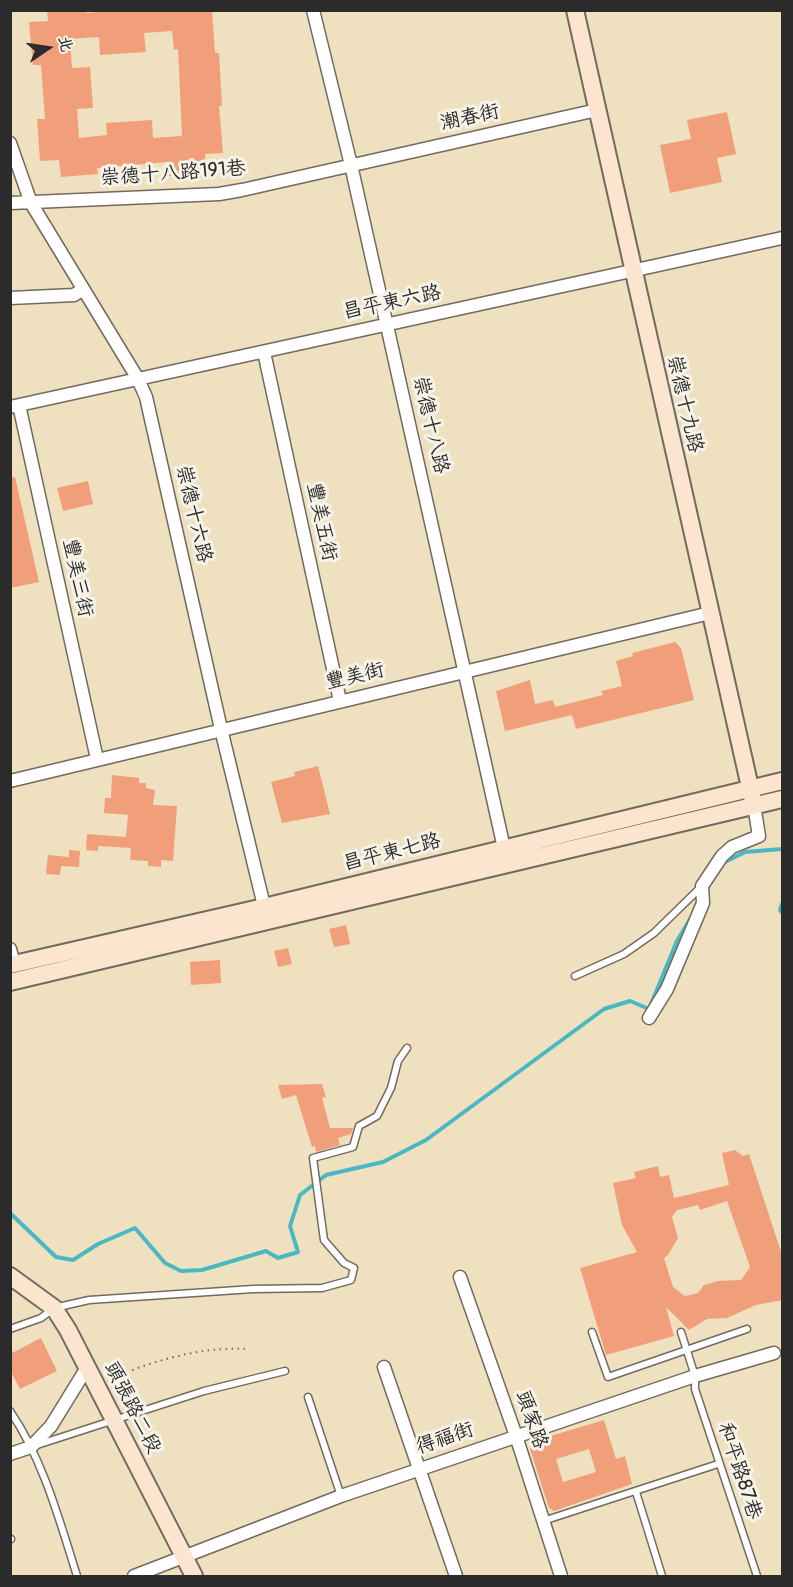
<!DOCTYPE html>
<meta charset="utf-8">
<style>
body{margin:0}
#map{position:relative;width:793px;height:1587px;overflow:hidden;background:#efe0c0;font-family:Pangolin,"LXGW WenKai TC",sans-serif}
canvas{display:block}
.frame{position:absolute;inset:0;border:12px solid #2b2b2b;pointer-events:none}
.north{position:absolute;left:18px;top:18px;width:60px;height:60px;-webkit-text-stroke:4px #f7f3e8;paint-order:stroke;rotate:77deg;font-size:16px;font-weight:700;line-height:24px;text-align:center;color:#2b2b2b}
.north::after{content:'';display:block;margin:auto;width:21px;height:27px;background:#2b2b2b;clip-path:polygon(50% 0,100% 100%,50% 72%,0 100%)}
</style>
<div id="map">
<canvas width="793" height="1587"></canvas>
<div class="frame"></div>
<div class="north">北</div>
</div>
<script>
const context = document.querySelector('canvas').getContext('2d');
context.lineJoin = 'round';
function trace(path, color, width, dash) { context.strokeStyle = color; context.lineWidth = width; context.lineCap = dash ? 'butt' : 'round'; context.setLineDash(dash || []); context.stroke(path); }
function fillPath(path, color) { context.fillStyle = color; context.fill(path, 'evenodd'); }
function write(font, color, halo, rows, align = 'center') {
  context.font = font + ' Pangolin,"LXGW WenKai TC",sans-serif'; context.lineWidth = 6; context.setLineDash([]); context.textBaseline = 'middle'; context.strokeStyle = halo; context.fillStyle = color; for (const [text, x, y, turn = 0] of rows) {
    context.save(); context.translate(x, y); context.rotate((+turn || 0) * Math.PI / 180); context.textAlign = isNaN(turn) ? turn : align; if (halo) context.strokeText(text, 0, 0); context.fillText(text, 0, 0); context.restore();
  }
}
trace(new Path2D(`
 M 723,863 L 745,852 L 782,849
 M 782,904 L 780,910 L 782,913
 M 10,1213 L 56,1257 L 73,1260 L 98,1244 L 135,1228 L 165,1263 L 181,1271 L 202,1270 L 266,1251 L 278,1258 L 298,1252 L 290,1226 L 300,1195 L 326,1175 L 383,1162 L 426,1140 L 604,1009 L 630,1001 L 649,1009 L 677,941 L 692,916`), '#4ab8c2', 4);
fillPath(new Path2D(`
 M 47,10 L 85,10 L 86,13 L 121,10 L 212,10 L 215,53 L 219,53 L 222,106 L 219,106 L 223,153 L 205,154 L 206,173 L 169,176 L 168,162 L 97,168 L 98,174 L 61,177 L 59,160 L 40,161 L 37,119 L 45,119 L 41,65 L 33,65 L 29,22 L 48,21 ZM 172,31 L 174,50 L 178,49 L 182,136 L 153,138 L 152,120 L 106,123 L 107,135 L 79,138 L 77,109 L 93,108 L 90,67 L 72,68 L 70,39 L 99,37 L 100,55 L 146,52 L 144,33 Z
 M 727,112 L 736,154 L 717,158 L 722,182 L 670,193 L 660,145 L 691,139 L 687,120 Z
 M 15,477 L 39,582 L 10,588 L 10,478 Z
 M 88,481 L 93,504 L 63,511 L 57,488 Z
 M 675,642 L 681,648 L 694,700 L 576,729 L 572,715 L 505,731 L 496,691 L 530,680 L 535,704 L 553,700 L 555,707 L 603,695 L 601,691 L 622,686 L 616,661 L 633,656 L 632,653 Z
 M 318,766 L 330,814 L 282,823 L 271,782 L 295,776 L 294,772 Z
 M 112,775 L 139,778 L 139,783 L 146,783 L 146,788 L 155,790 L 153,805 L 177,806 L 173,861 L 161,860 L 161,867 L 148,866 L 148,861 L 130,860 L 131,848 L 98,846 L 98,851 L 86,850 L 87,834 L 126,837 L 128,815 L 104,813 L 105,798 L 111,798 Z
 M 69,850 L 80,851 L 79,867 L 61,866 L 60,875 L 46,874 L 48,855 L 69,857 Z
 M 346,925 L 350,944 L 334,947 L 329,929 Z
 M 288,948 L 292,964 L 278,967 L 274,951 Z
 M 220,960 L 221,983 L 191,985 L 190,962 Z
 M 322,1084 L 326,1097 L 322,1098 L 330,1128 L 353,1128 L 351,1134 L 338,1138 L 340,1145 L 316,1152 L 315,1146 L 312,1147 L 296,1095 L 282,1099 L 278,1085 Z
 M 735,1150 L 743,1156 L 749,1154 L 783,1258 L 783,1300 L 756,1305 L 727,1318 L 707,1319 L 689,1330 L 666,1307 L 674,1336 L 606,1355 L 580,1268 L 637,1252 L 622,1225 L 613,1183 L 636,1178 L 634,1172 L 658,1166 L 660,1177 L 669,1175 L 674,1198 L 729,1185 L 722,1153 ZM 727,1201 L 750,1267 L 741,1280 L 718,1281 L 704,1285 L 698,1293 L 685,1296 L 673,1287 L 664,1258 L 668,1255 L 678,1238 L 672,1217 L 677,1210 L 698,1205 L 700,1210 Z
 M 41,1338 L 57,1371 L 20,1389 L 10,1370 L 10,1354 Z
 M 604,1420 L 616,1459 L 625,1456 L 632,1484 L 554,1511 L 549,1508 L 530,1449 L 534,1441 ZM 589,1449 L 596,1472 L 563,1482 L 556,1459 Z`), '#f19f7b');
const lane = new Path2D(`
 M 575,976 L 624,954 L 654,933 L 701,887
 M 10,1329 L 41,1318 L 54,1308 L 89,1300 L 253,1289 L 322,1288 L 351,1280 L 354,1268 L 344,1263 L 324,1240 L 313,1158 L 353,1147 L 359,1126 L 377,1116 L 391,1088 L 398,1061 L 407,1048
 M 592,1332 L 608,1377 L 747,1329
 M 681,1332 L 695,1376 L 695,1389 L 757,1576
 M 308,1397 L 341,1496
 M 10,1411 C 43,1459 60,1522 77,1576
 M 37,1445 L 204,1391 L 285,1371
 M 636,1492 L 662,1576
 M 543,1521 L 718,1464
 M 10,1539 L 11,1539`);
const street = new Path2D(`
 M 313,10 L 351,165 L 504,848
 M 10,143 L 31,203 L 138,379 L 146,397 L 221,729 L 266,914
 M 10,203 L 219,194 L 242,190 L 597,110
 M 10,298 L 74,295 L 83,289
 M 264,352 L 340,701
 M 19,405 L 97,759
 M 10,407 L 782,238
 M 10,781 L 710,613
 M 10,949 L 14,964
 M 649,1018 L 667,989 L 703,903 L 702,886 L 722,856 L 732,847 L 759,836 L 754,805
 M 460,1277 L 516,1436 L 561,1576
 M 384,1367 L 456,1576
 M 10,1454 L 31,1447 L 51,1426 L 88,1366
 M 134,1576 L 341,1496 L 695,1376 L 774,1353`);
const secondary = new Path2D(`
 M 575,10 L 754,805
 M 10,965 L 264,907 L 782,781
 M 10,982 L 782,799
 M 10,1276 L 54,1308 L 68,1330 L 194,1576`);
trace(lane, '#706a5f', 9);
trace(street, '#706a5f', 15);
trace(secondary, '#706a5f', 20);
trace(new Path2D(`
 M 110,1379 C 152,1361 202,1346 248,1349`), '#706a5f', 2, [1.5, 4.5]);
trace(lane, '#fff', 6);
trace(street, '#fff', 12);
trace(secondary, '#fce5cf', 16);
write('20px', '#2b2b2b', '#f7f3e8', [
 ["潮春街",470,118,-12],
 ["崇德十八路191巷",173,174,-4],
 ["昌平東六路",392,303,-12],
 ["崇德十九路",684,404,77],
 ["崇德十八路",430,425,77],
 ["崇德十六路",193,514,77],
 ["豐美五街",321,522,78],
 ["豐美三街",77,578,78],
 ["豐美街",355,677,-13],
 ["昌平東七路",392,853,-14],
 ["頭張路二段",132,1408,63],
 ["頭家路",531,1420,71],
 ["得福街",445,1439,-19],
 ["和平路87巷",739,1471,72]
]);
</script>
